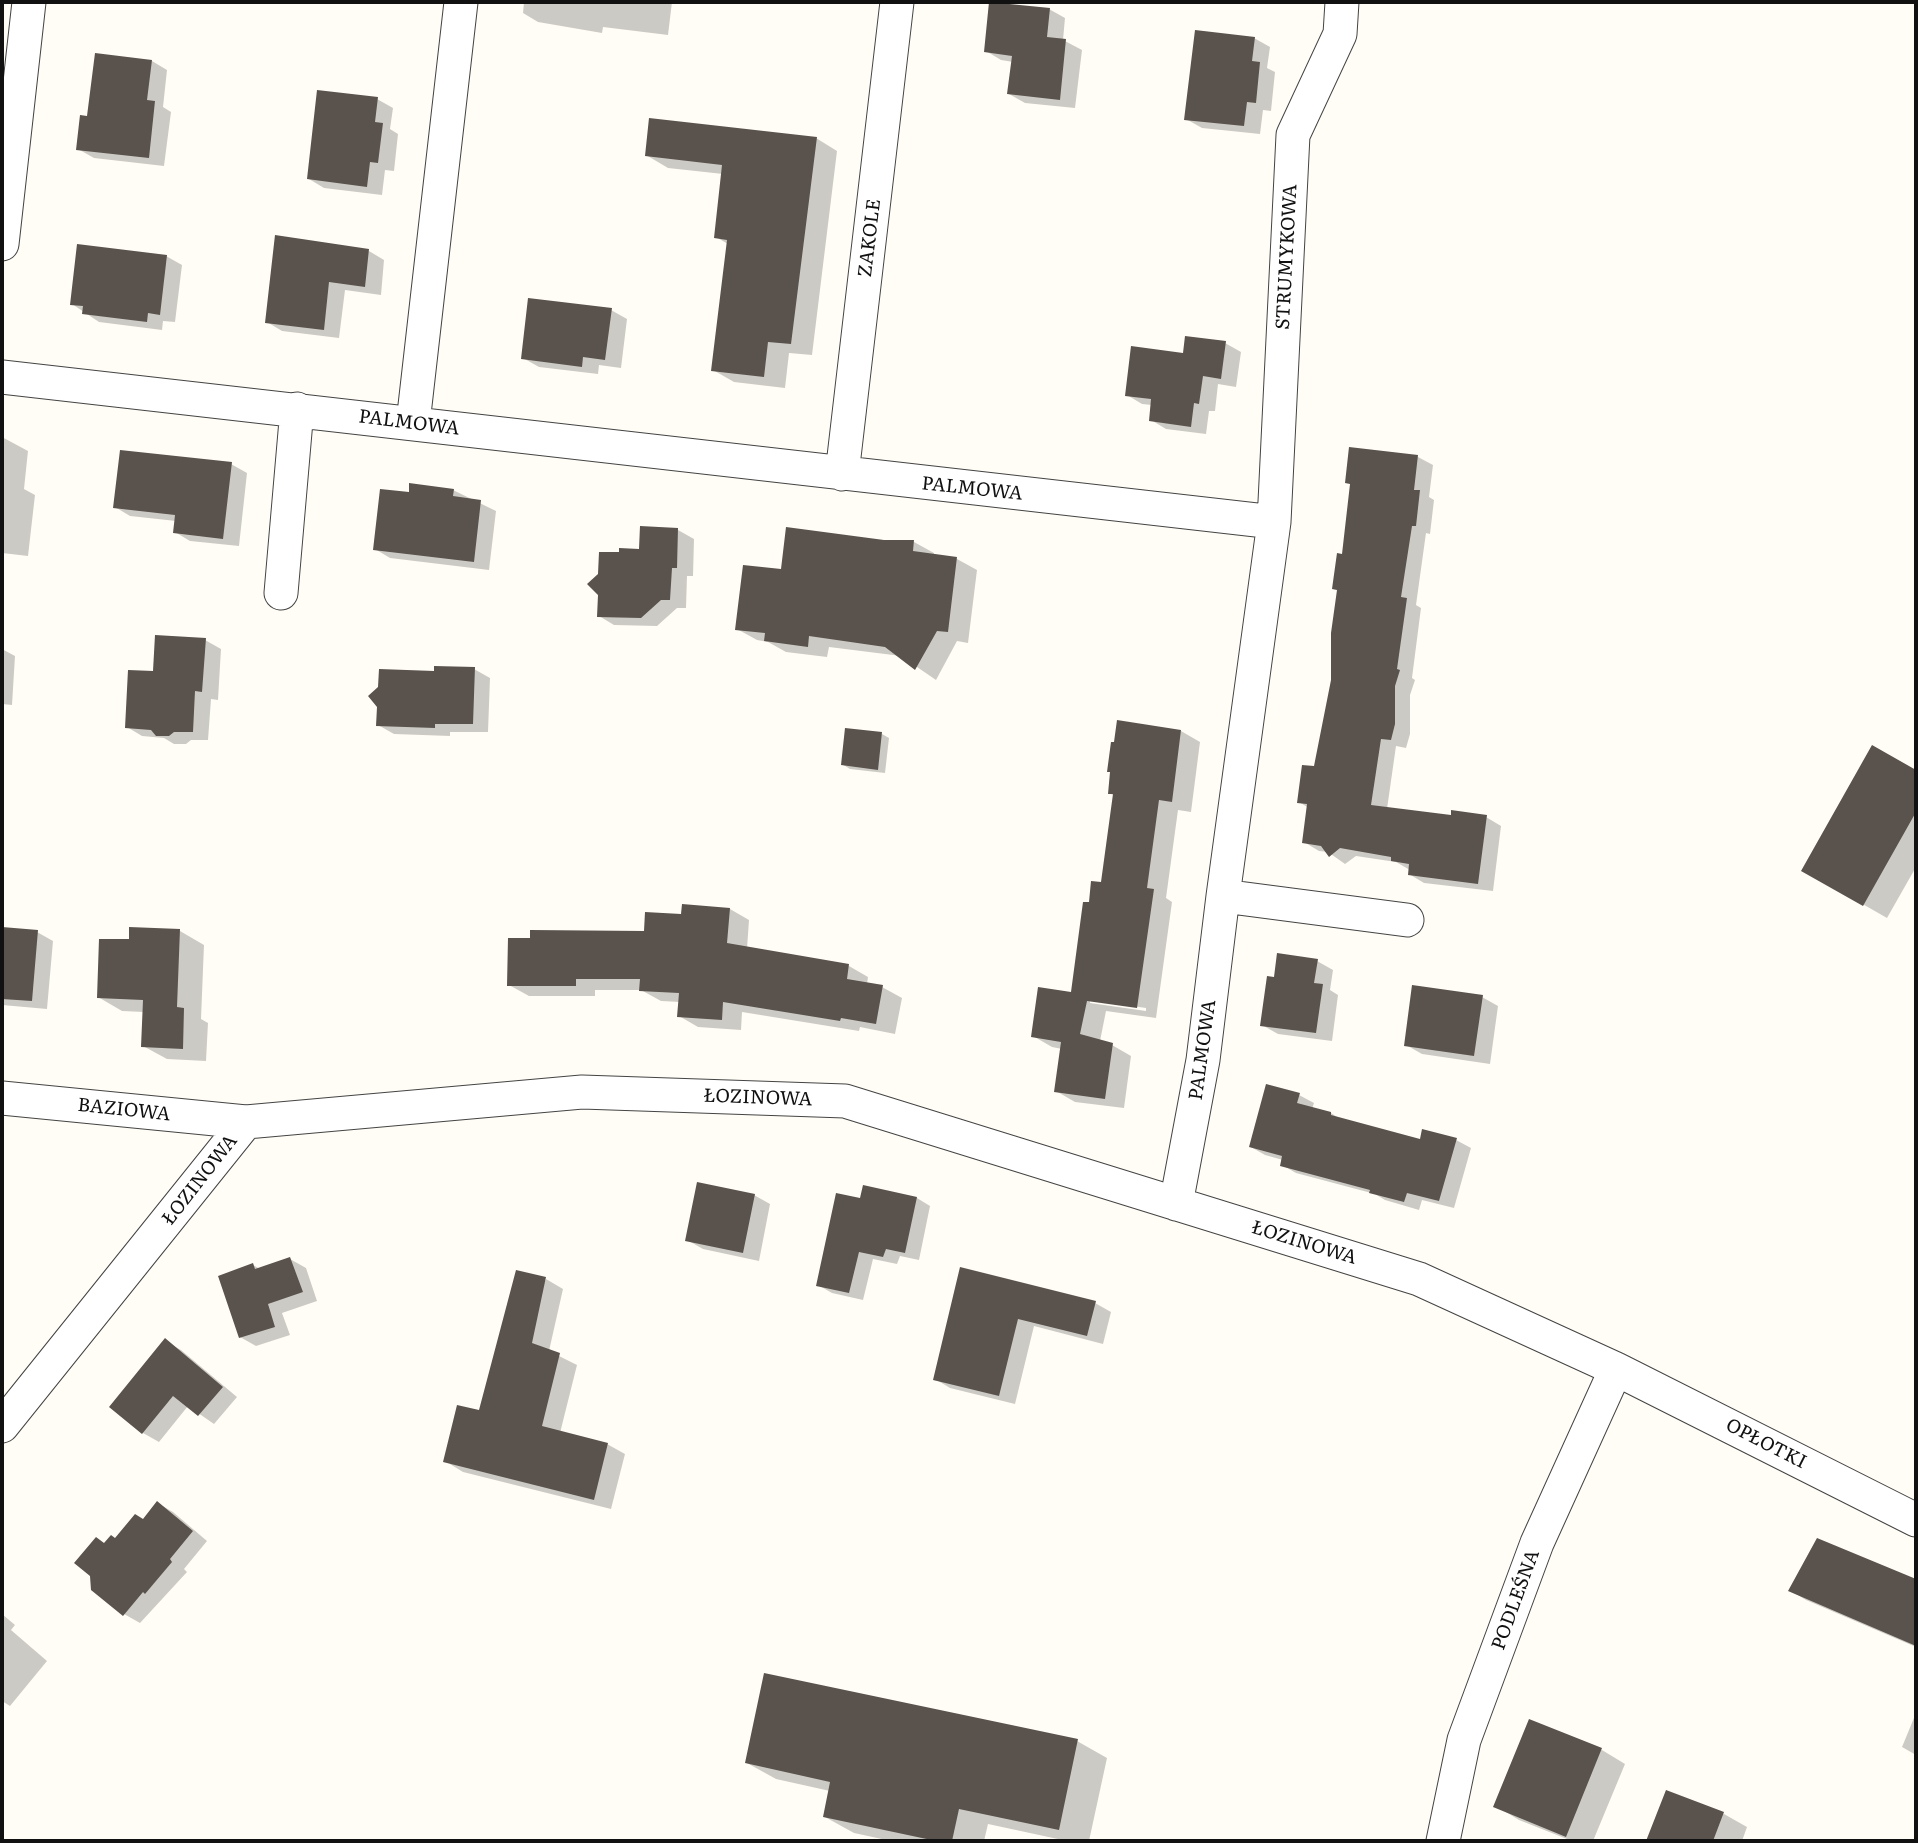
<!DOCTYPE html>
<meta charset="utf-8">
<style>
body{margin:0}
#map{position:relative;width:1918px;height:1843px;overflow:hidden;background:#fffdf5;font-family:Literata,serif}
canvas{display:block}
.frame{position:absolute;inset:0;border:4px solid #111;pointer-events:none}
</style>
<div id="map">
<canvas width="1918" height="1843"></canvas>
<div class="frame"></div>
</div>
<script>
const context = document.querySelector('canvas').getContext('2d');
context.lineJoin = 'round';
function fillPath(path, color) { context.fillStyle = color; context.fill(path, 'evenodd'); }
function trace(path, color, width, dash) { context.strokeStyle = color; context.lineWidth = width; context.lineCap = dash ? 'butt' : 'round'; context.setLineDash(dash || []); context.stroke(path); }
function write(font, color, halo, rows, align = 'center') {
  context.font = font + ' Literata,serif'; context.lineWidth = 7; context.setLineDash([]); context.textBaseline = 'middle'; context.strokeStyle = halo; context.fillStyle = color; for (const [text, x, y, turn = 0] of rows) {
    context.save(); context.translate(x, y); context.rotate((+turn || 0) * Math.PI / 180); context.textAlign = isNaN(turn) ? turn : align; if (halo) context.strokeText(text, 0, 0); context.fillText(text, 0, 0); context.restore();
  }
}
fillPath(new Path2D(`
 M 524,2 L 672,2 L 668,35 L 603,27 L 602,33 L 538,22 L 523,13 Z
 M 1049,9 L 1065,18 L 1063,40 L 1082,50 L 1075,108 L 1025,103 L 1009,94 L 1013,62 L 1001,60 L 986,51 Z
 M 1254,38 L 1270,47 L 1267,68 L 1275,72 L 1271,111 L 1263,110 L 1260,134 L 1202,128 L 1186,119 Z
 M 152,61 L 167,70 L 163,107 L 171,112 L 164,166 L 94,158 L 78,149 L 89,117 Z
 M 377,99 L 393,108 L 390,129 L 398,134 L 394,171 L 385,170 L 382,195 L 324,188 L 309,179 Z
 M 816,138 L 837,151 L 812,355 L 789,353 L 785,388 L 734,382 L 713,370 L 728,244 L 716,237 L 723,174 L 668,168 L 646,155 Z
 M 369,251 L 384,260 L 381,295 L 345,290 L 339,338 L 282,331 L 267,322 Z
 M 166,256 L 182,265 L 175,322 L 163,321 L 162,330 L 99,322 L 72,304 Z
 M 611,310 L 627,319 L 621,368 L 599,365 L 598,374 L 539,367 L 523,358 Z
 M 1225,343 L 1241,352 L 1236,387 L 1218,384 L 1215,411 L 1209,411 L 1206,434 L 1166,429 L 1151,420 L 1152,405 L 1142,404 L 1127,395 L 1185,355 Z
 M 2,437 L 28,451 L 24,489 L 35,495 L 28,556 L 2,553 Z
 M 1351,449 L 1418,457 L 1433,465 L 1429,497 L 1434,500 L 1430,534 L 1426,533 L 1416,605 L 1421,608 L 1412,678 L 1415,680 L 1410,695 L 1410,734 L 1406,748 L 1396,746 L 1387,809 L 1452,817 L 1486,817 L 1501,826 L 1493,891 L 1424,883 L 1409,874 L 1410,870 L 1396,862 L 1356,856 L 1345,864 L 1328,852 L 1319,851 L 1304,842 L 1309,808 L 1299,802 L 1316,768 L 1333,680 L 1339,591 L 1334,588 L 1344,556 L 1352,485 L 1347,482 Z
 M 231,464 L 247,473 L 239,546 L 190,541 L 175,532 L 176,521 L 130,516 L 115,507 Z
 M 453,490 L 496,511 L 489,570 L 390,558 L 375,549 L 410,494 Z
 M 678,530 L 694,539 L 693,576 L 687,576 L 686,608 L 677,608 L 657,626 L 614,625 L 599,616 Z
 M 884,542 L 914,542 L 934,553 L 934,556 L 957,559 L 977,570 L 968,643 L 957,641 L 936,680 L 901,656 L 829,647 L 827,657 L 786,652 L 768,642 L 757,640 L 737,629 L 782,571 Z
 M 205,640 L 221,649 L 218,700 L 211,699 L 208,740 L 191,740 L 186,744 L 174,744 L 164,738 L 142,736 L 127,727 L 155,673 Z
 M 2,649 L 15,656 L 12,705 L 2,704 Z
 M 474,669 L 490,678 L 488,732 L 450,732 L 450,736 L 394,734 L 378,725 L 435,673 Z
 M 1181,731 L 1200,742 L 1191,812 L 1178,810 L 1166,898 L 1172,902 L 1156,1018 L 1106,1011 L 1100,1041 L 1112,1045 L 1131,1056 L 1124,1108 L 1075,1102 L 1056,1091 L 1062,1049 L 1052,1047 L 1033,1036 L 1072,994 L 1090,904 L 1103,884 L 1115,796 L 1109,793 ZM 1090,1000 L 1146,1008 L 1146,1011 L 1090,1003 Z
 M 882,734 L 889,738 L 885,773 L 850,769 L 842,764 Z
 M 1873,747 L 1916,772 L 1916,867 L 1887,918 L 1803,870 Z
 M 730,909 L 749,920 L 747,949 L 849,966 L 868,977 L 867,984 L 882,987 L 902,998 L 895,1034 L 860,1027 L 859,1031 L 742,1012 L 741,1030 L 698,1027 L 679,1016 L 680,1002 L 661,1001 L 641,990 L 595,990 L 595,996 L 529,996 L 509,985 L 645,933 L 682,916 Z
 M 2,928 L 37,932 L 53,941 L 47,1009 L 2,1005 Z
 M 131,929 L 180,931 L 204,945 L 201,1019 L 208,1023 L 206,1061 L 167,1059 L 143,1046 L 144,1012 L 122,1011 L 98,997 L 130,941 Z
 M 1317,961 L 1333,970 L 1330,990 L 1338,995 L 1332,1041 L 1278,1034 L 1262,1025 L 1276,979 Z
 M 1482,997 L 1498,1006 L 1490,1064 L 1422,1054 L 1406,1045 Z
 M 1299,1095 L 1314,1103 L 1312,1109 L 1331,1113 L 1340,1119 L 1421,1141 L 1456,1140 L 1471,1148 L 1454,1208 L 1422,1200 L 1419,1210 L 1385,1200 L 1375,1194 L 1296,1173 L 1282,1165 L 1283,1160 L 1265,1155 L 1251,1147 Z
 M 754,1195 L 770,1204 L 759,1261 L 703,1249 L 687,1240 Z
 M 917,1198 L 930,1206 L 919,1260 L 900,1256 L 897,1264 L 873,1259 L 863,1300 L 832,1293 L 818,1285 L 862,1200 Z
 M 290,1259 L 306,1268 L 317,1301 L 282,1313 L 290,1335 L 256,1346 L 240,1337 L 253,1265 L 260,1269 Z
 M 961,1269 L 1095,1303 L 1111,1312 L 1103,1344 L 1034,1326 L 1015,1404 L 950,1388 L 935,1379 Z
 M 546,1279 L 563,1289 L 549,1351 L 577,1365 L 560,1433 L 607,1444 L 625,1454 L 611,1509 L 463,1472 L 445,1461 L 480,1413 Z
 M 165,1341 L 181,1350 L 237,1397 L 214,1424 L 188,1406 L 159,1442 L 143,1433 Z
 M 157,1503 L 173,1512 L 207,1541 L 184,1569 L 187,1572 L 140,1623 L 124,1614 L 105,1544 L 116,1540 L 144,1521 Z
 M 1818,1540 L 1916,1581 L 1916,1647 L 1806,1600 L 1791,1591 Z
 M 2,1614 L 15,1625 L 11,1630 L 47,1661 L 10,1706 L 2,1701 Z
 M 1916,1713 L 1916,1755 L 1902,1747 Z
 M 1530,1721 L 1602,1750 L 1625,1764 L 1593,1841 L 1572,1841 L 1519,1820 L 1496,1806 Z
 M 1077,1741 L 1107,1758 L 1089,1841 L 1067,1841 L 988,1824 L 984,1841 L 891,1841 L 854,1833 L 825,1817 L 830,1791 L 776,1779 L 747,1763 Z
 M 1667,1792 L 1724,1814 L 1747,1827 L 1742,1841 L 1648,1841 Z`), '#0003');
fillPath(new Path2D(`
 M 989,2 L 1050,8 L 1047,37 L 1066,39 L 1060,100 L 1007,94 L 1012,56 L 984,52 Z
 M 1195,30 L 1255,37 L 1252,61 L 1260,62 L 1256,103 L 1247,102 L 1244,126 L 1184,120 Z
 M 95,53 L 152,60 L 147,100 L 155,101 L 149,158 L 76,150 L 80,115 L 87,116 Z
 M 317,90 L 378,97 L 375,122 L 383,123 L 378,163 L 370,162 L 367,187 L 307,179 Z
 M 649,118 L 817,137 L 791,344 L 768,342 L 764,377 L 711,371 L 727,240 L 714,238 L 722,165 L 645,156 Z
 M 275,235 L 369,249 L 365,287 L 329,282 L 324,330 L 265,323 Z
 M 77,244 L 167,255 L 160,315 L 148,313 L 147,322 L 82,314 L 83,306 L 70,305 Z
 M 528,298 L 612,308 L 605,360 L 583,357 L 582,367 L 521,359 Z
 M 1185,336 L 1226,341 L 1221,379 L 1203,376 L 1199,404 L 1194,403 L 1191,427 L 1149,421 L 1151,399 L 1125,396 L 1131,346 L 1183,353 Z
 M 1349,447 L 1418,455 L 1414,490 L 1420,490 L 1416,526 L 1412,526 L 1401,597 L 1407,598 L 1397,669 L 1400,670 L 1395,686 L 1395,724 L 1391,740 L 1381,739 L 1371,805 L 1451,815 L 1451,810 L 1487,815 L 1478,884 L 1408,875 L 1409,864 L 1391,861 L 1391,857 L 1340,848 L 1329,857 L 1321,846 L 1302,843 L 1307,804 L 1297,803 L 1302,765 L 1314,766 L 1331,680 L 1331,633 L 1337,590 L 1332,589 L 1337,553 L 1342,554 L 1350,484 L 1345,483 Z
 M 120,450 L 232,462 L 223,539 L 173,533 L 175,515 L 113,508 Z
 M 409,483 L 454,489 L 453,496 L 481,500 L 474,562 L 373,550 L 380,489 L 409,492 Z
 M 640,526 L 678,528 L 677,568 L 672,568 L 670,600 L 661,600 L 641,618 L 597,617 L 598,595 L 587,584 L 598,574 L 599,552 L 619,552 L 619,548 L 639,549 Z
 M 786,527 L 884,540 L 914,540 L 913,551 L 957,557 L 948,632 L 937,631 L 915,670 L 885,647 L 809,636 L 808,647 L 764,641 L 765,633 L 735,630 L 743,565 L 781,569 Z
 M 155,635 L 206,638 L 202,692 L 195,691 L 193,732 L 174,732 L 169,736 L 156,736 L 151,730 L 125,728 L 128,670 L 153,671 Z
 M 434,666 L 475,667 L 473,724 L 435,724 L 435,728 L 376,726 L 377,707 L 368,696 L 378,687 L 379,669 L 434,671 Z
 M 1117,720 L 1181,730 L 1172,802 L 1159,800 L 1147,888 L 1154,889 L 1137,1008 L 1087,1001 L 1080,1034 L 1113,1043 L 1105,1099 L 1054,1092 L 1061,1042 L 1031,1037 L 1038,987 L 1071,992 L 1083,902 L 1089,902 L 1091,881 L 1101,882 L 1113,794 L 1108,794 L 1110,772 L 1107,772 L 1111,742 L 1114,742 Z
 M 845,728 L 882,732 L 878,770 L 841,765 Z
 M 1872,745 L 1916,770 L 1916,812 L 1863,906 L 1801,871 Z
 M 682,904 L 730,908 L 727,943 L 849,964 L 847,979 L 883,985 L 876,1024 L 841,1018 L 840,1021 L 723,1002 L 722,1020 L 677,1017 L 679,993 L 639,991 L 640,979 L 576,979 L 576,986 L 507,986 L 508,938 L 530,938 L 530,930 L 644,931 L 645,912 L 681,914 Z
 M 2,927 L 38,930 L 32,1001 L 2,999 Z
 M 129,927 L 180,929 L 177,1007 L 184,1008 L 183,1049 L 141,1047 L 143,1000 L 97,998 L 99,939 L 129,939 Z
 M 1277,953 L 1318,959 L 1314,983 L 1323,984 L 1316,1033 L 1260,1026 L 1267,976 L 1274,977 Z
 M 1412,985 L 1483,995 L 1474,1056 L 1404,1046 Z
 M 1266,1084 L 1300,1093 L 1297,1103 L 1331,1112 L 1331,1115 L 1420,1139 L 1422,1129 L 1457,1138 L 1439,1201 L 1407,1193 L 1404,1202 L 1369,1193 L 1370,1190 L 1280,1166 L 1282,1156 L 1249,1147 Z
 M 697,1182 L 755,1194 L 743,1253 L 685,1241 Z
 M 863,1185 L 917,1197 L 905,1253 L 886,1249 L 883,1257 L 859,1252 L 849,1293 L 816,1286 L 836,1193 L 860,1198 Z
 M 290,1257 L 303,1292 L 268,1304 L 275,1327 L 239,1338 L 218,1276 L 253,1263 L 255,1269 Z
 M 960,1267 L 1096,1301 L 1087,1336 L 1018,1319 L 999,1396 L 933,1380 Z
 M 516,1270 L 546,1277 L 532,1343 L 560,1353 L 542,1426 L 608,1443 L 594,1500 L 443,1462 L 457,1405 L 479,1410 Z
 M 165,1338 L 223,1387 L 198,1416 L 173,1396 L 142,1434 L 109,1407 Z
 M 157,1501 L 193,1531 L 170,1559 L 172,1562 L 145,1594 L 143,1592 L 123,1616 L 91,1590 L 90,1576 L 74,1563 L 96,1537 L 104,1543 L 111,1535 L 115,1538 L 135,1514 L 143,1519 Z
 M 1817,1538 L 1916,1579 L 1916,1646 L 1788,1591 Z
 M 764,1673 L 1078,1739 L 1059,1830 L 959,1809 L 952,1841 L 936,1841 L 823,1817 L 830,1782 L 745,1763 Z
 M 1529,1719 L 1602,1748 L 1566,1837 L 1493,1807 Z
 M 1666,1790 L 1724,1812 L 1713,1841 L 1646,1841 Z`), '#5a524d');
const street = new Path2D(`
 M 2,244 L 29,2
 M 2,377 L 1274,522
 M 413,423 L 461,2
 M 842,474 L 897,2
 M 281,593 L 297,409
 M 1223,896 L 1407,920
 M 2,1098 L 246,1122
 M 1176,1204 L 1203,1060 L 1223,896 L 1274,522 L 1293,135 L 1340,34 L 1342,2
 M 2,1426 L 246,1122 L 582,1092 L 845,1101 L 1419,1279 L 1616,1369 L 1916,1520
 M 1443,1841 L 1464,1740 L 1537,1543 L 1616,1369`);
trace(street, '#444', 35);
trace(street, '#fff', 33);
write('19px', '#111', '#fff', [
 ["ZAKOLE",870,238,-83],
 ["STRUMYKOWA",1287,257,-87],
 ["PALMOWA",409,423,7],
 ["PALMOWA",972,489,6],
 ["PALMOWA",1203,1050,-82],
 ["ŁOZINOWA",758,1098,2],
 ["BAZIOWA",124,1110,6],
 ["ŁOZINOWA",200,1180,-52],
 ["ŁOZINOWA",1304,1243,17],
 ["OPŁOTKI",1766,1444,27],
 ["PODLEŚNA",1516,1600,-70]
]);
</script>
